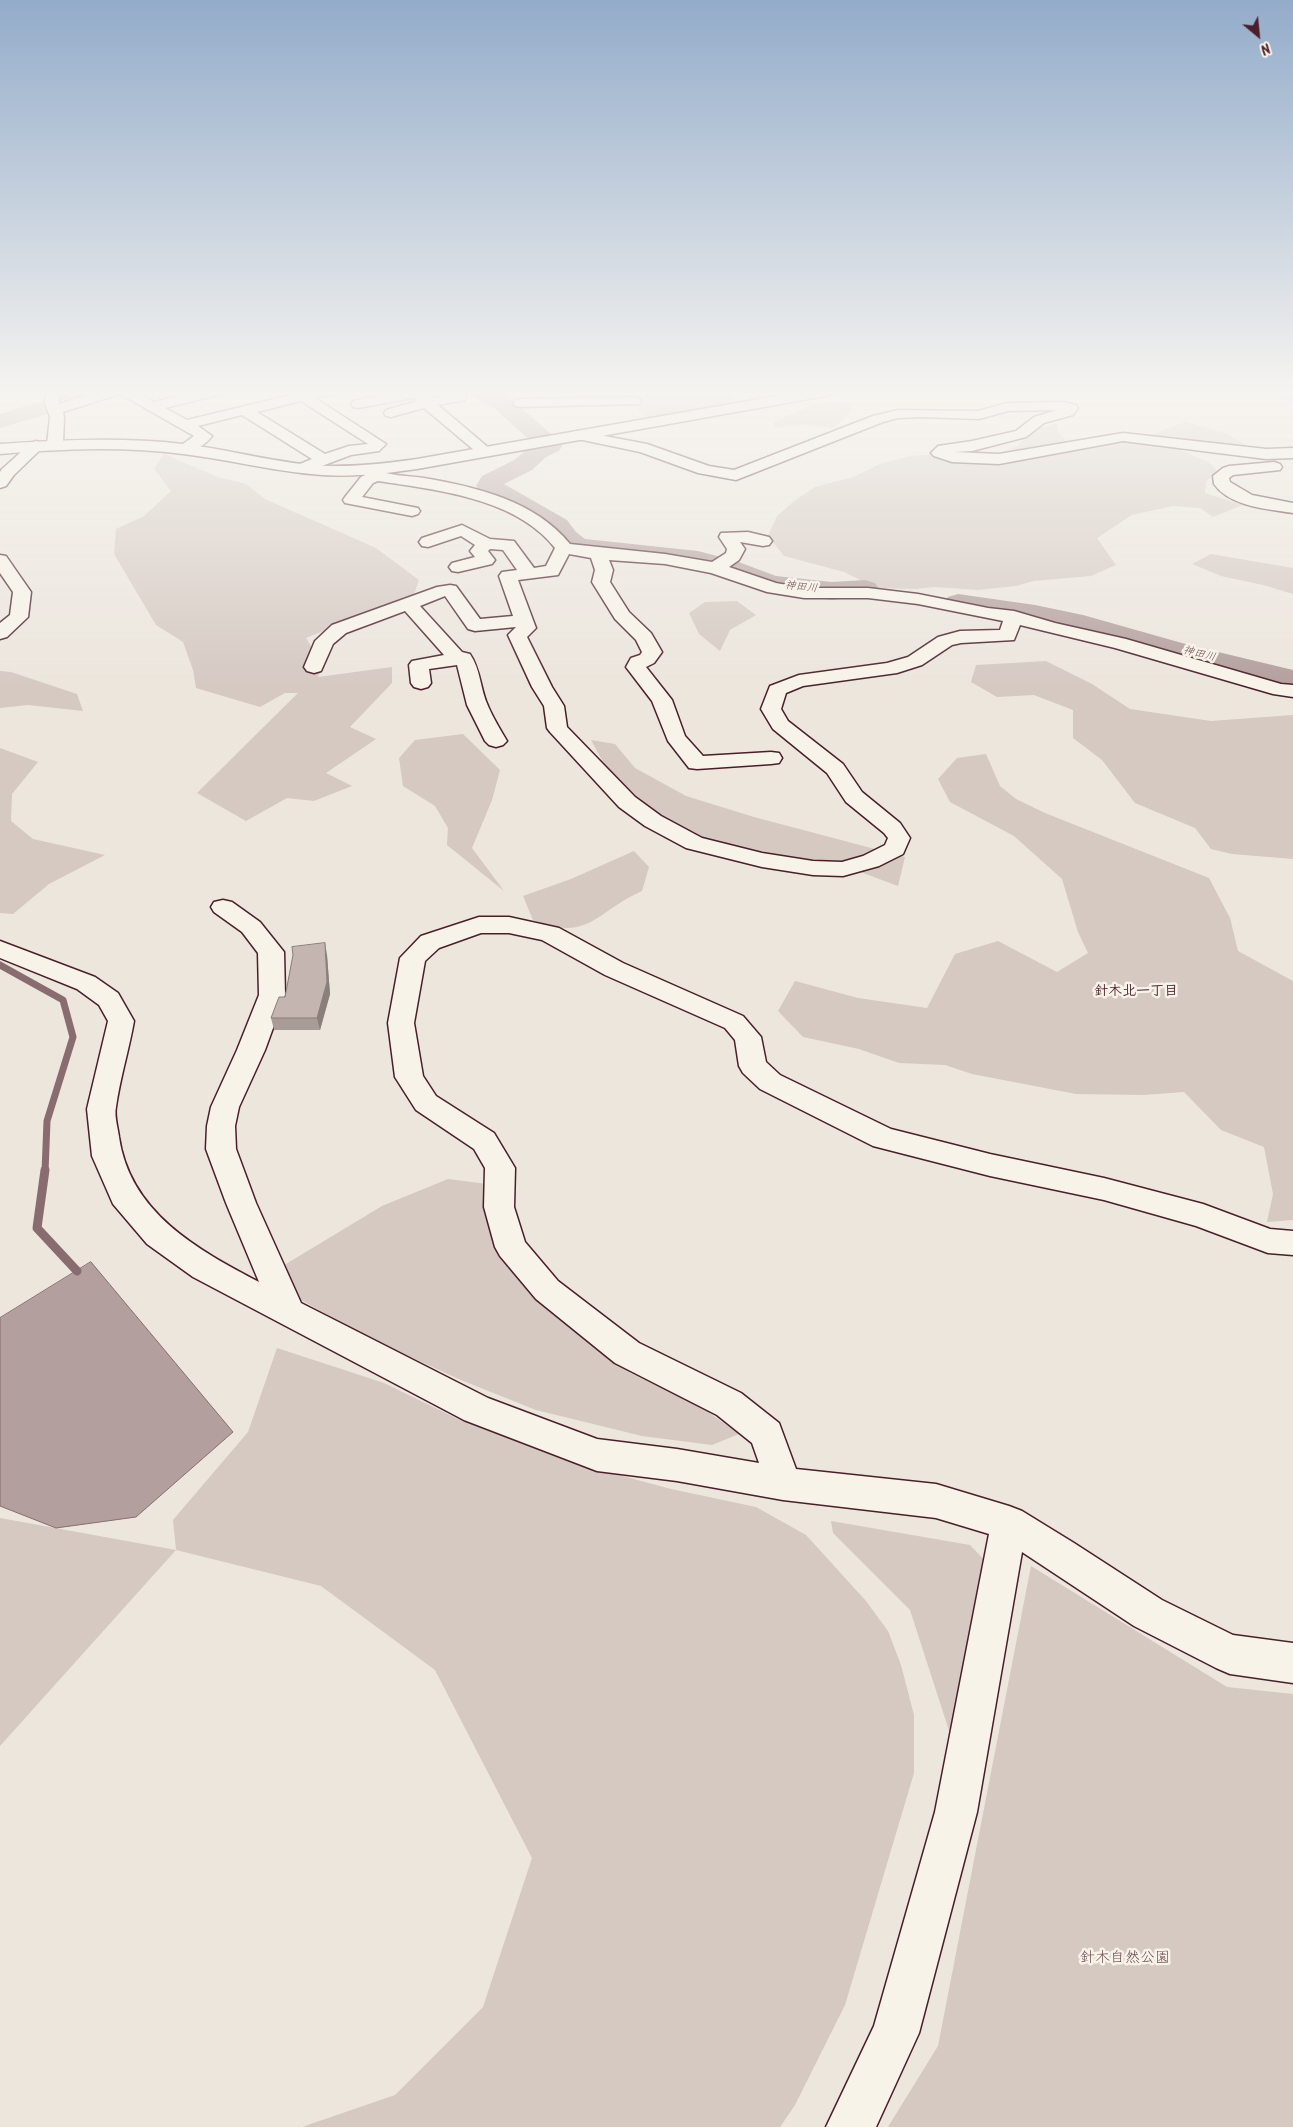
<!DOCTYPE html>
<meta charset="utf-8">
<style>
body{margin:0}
#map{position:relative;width:1293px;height:2127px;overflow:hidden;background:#ece6dd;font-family:Kalam,sans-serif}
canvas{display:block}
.north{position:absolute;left:1233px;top:10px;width:50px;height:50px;-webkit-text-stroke:4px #f7f3e8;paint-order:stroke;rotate:152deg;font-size:14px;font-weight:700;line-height:20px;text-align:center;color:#4a1f2b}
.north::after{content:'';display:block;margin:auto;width:18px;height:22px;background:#4a1f2b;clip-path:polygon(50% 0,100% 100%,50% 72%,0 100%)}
</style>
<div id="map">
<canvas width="1293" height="2127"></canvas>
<div class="north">N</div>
</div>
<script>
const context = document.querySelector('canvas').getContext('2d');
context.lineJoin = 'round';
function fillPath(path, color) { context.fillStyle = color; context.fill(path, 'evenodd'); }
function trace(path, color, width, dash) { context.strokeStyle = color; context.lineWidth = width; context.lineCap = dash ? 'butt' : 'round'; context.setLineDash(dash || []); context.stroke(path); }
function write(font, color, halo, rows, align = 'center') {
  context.font = font + ' Kalam,"Klee One",sans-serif'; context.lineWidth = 5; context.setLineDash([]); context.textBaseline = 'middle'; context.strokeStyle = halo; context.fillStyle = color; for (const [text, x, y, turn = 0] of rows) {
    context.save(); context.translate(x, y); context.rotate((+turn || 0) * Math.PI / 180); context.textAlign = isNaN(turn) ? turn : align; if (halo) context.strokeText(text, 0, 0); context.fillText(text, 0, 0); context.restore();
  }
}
fillPath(new Path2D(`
 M 646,391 L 738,391 L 730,396 L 741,403 L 649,420 L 638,411 L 640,400 Z
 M 1240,391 L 1293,391 L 1293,402 Z
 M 852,402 L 852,411 L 834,428 L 804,425 L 774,428 L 773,422 L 817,403 Z
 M 1186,422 L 1225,433 L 1247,445 L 1233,449 L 1182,439 L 1169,445 L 1210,463 L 1217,471 L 1206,482 L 1205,493 L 1243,505 L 1213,517 L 1200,508 L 1173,506 L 1132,515 L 1097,538 L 1116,565 L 1091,576 L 1034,581 L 1016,586 L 978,590 L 934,587 L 916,589 L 877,588 L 844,572 L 784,556 L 768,536 L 777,516 L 794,501 L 815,487 L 853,477 L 882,463 L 911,456 L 936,454 L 968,457 L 1001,452 L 1018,446 L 1029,431 L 1057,423 L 1059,433 L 1073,448 L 1151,436 L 1165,429 Z
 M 164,454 L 218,477 L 246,484 L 265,499 L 376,548 L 419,580 L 414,595 L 306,638 L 323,666 L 318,677 L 392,667 L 392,683 L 350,727 L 376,739 L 326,773 L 352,786 L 314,801 L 287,798 L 246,821 L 197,793 L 298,693 L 285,693 L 260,707 L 196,688 L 193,670 L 183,642 L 156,625 L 114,554 L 116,529 L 144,516 L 171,491 L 154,469 Z
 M 1211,554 L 1293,568 L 1293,594 L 1263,585 L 1221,576 L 1192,564 Z
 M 737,601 L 756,615 L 730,630 L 720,651 L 699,634 L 689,613 L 705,602 Z
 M 1046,661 L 1092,684 L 1130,709 L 1211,721 L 1293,715 L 1293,859 L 1232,854 L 1211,849 L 1195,828 L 1135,803 L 1102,760 L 1073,738 L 1073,710 L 1034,695 L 997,697 L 971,682 L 976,665 Z
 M 0,671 L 11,672 L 77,694 L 83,711 L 28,705 L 0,708 Z
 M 463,734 L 500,770 L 492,800 L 472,848 L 504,891 L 447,845 L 448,828 L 435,806 L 403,786 L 399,758 L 415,740 Z
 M 591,740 L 615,744 L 635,768 L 686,796 L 754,817 L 905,857 L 898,886 L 847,867 L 764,856 L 702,839 L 653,810 L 609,773 Z
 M 0,748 L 38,762 L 12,794 L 11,821 L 33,839 L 105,855 L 49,884 L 13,914 L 0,913 Z
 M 986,754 L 1000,786 L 1016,799 L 1045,813 L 1209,878 L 1230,918 L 1238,951 L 1293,981 L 1293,1220 L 1267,1222 L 1273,1194 L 1264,1147 L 1221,1130 L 1184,1092 L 1144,1095 L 1076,1094 L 972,1074 L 945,1065 L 899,1063 L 859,1049 L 803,1037 L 778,1011 L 795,981 L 858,998 L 927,1008 L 955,954 L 998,941 L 1057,972 L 1088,953 L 1078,932 L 1062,879 L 1014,836 L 950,802 L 938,779 L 957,758 Z
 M 634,851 L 649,867 L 642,891 C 596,911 589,943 533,920 L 523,896 L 571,879 Z
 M 448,1179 L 487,1184 L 490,1218 L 501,1259 L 539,1303 L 630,1373 L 701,1407 L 739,1434 L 712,1445 L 642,1436 L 536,1410 L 461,1380 L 371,1339 L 301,1300 L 281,1267 L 382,1206 Z
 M 277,1348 L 384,1383 L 458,1419 L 589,1467 L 671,1489 L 756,1507 L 806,1535 L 866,1601 L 888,1631 L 901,1665 L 914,1715 L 914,1773 L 845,2005 L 795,2105 L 780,2127 L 302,2127 L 395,2095 L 483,2007 L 532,1858 L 435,1670 L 321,1586 L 176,1550 L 0,1746 L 0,1518 L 176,1550 L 173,1520 L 248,1432 Z
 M 831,1521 L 970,1545 L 991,1567 L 954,1746 L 910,1610 L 833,1533 Z
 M 1031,1566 L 1227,1687 L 1293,1694 L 1293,2127 L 888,2127 L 938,2046 Z`), '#d5c9c2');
const water = new Path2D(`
 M 91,1262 L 233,1432 L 136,1517 L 56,1528 L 0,1506 L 0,1318 Z`);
fillPath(water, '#b39f9d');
trace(water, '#896c6f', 1);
trace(new Path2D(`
 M 0,965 L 63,1000 L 73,1037 L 47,1121 L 45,1172`), '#896c6f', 7);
trace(new Path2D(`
 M 45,1170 L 37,1228 L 77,1271`), '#896c6f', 9);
fillPath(new Path2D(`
 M 77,391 L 113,391 L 110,396 L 0,428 L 0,414 Z
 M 468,391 L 497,391 L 510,398 L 559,441 L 562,446 L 559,451 L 546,457 L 532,470 L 504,484 L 567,520 L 576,532 L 585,539 L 698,551 L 736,561 L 776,576 L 832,582 L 865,580 L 875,583 L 879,589 L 875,595 L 832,600 L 771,593 L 696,567 L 644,560 L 601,558 L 566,551 L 556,544 L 548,531 L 480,491 L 476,486 L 482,476 L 514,460 L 534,444 L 494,408 L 471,396 Z
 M 958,594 L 1035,605 L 1083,615 L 1189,645 L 1293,670 L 1293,688 L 1170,659 L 1078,632 L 1035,623 L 991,618 L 948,609 L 943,603 L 948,597 Z`), '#b39f9d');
const minor = new Path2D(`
 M 60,391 L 59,404 L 100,391 L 135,391 L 154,402 L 198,391 L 224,391 L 222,394 L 165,408 L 187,420 L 307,391 L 333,391 L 331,394 L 315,398 L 386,444 L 379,451 L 351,455 L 306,472 L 300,470 L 298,467 L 300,464 L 312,459 L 242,415 L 198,426 L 212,436 C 206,445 189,455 179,452 L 176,449 L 194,436 L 120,394 L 63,412 L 64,417 L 63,444 L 60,447 L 50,447 L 47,444 L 50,417 L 45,403 L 46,391 ZM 301,401 L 368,444 L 349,446 L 325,454 L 257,412 Z
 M 404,391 L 422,391 L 430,398 L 460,393 L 465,394 L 467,397 L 465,400 L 438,405 L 490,449 L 493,452 L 490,455 L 480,455 L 424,408 L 391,417 L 386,416 L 384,413 L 386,410 L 417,401 L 413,398 L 358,408 L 353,407 L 351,404 L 353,401 L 358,400 Z
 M 634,397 L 639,398 L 641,401 L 639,404 L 520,407 L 515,406 L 513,403 L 515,400 L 520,399 Z
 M 1064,402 L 1076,405 L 1078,408 L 1073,415 L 1044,423 L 1026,437 L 972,451 L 954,452 L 999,454 L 1123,433 L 1266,449 L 1293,448 L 1293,458 L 1266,459 L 1123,441 L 999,464 L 952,462 L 934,456 L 931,453 L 938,446 L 972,441 L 1016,431 L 1034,417 L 1057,410 L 1008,411 L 979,419 L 922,417 L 898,418 L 883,422 L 736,480 L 698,473 L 640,452 L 573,438 L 571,435 L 573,432 L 578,431 L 647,444 L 709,466 L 734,470 L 873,416 L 898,410 L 978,411 L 1007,403 Z
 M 36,441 L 41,443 L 44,446 L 41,449 L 14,475 L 6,486 L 0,488 L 0,472 L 2,469 L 31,443 Z
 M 1274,462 L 1280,464 L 1282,467 L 1280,470 L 1233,475 L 1229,478 L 1230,482 L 1252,495 L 1293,503 L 1293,513 C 1268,509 1230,507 1214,484 L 1213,476 L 1223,468 L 1229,466 Z
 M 369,465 C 374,467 377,471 382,472 C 395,476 411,476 424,478 C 477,487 535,501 570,544 L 665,554 L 712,562 L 726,553 L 727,549 L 719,537 L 721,533 L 748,532 L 769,537 L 772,541 L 769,545 L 763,546 L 740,542 L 745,549 L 739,560 L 729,567 L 776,583 L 804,588 L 868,588 L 918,594 L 988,608 L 1014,611 L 1055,623 L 1126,639 L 1281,684 L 1293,685 L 1293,697 L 1273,694 L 1115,648 L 1020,625 L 1014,640 L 961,643 L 952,645 L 922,665 L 897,673 L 803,686 L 786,693 L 781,709 L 788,721 L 843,764 L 862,792 L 900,823 L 910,838 L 903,854 L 879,866 L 843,876 L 813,875 L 762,867 L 686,848 L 645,826 L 619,807 L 550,732 L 547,728 L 544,706 L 532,687 L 508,635 L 516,627 L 475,631 L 468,629 L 445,596 L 420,606 L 462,652 L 470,654 C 481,670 480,689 488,706 C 493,718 500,729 507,741 L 503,745 L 496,747 L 489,745 L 485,741 L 467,705 L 457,665 L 429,669 L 431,683 L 428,687 L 421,689 L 414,687 L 411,683 L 409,665 L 412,661 L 444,655 L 405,611 L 346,633 L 333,644 L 321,671 L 314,673 L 307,671 L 304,667 L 315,641 L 332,625 L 437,587 L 450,585 L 456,586 L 480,619 L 513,616 L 499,576 L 502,572 L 517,570 L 503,550 L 490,549 L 488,551 L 495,560 L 492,564 L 458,572 L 452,571 L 449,567 L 452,563 L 475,557 L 470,551 L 475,545 L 461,536 L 428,547 L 422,546 L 419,542 L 422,538 L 462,525 L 490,539 L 514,541 L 534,568 L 546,566 L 555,548 C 516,498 437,490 378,481 L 373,483 L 362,497 L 418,508 L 420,511 L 418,514 L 412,516 L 345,503 L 343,500 L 345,497 L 361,477 L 365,475 L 361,470 L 363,467 ZM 569,554 L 591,558 L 595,570 L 592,582 L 615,619 L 636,640 L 642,652 L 640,655 L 631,658 L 626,667 L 652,701 L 668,741 L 689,768 L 697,769 L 771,764 L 779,763 L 782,758 L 779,753 L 771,752 L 703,756 L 685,736 L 672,700 L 646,667 L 654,663 L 662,652 L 651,633 L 629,612 L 610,582 L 613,570 L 609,560 L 665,564 L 711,573 L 767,592 L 804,598 L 868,598 L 918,604 L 1003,621 L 1000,630 L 960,631 L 938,637 L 908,657 L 887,663 L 799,675 L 770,686 L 761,709 L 773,729 L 827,773 L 846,802 L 884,833 L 888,838 L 885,845 L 863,856 L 842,862 L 813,861 L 762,853 L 702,838 L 661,816 L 635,797 L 567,727 L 564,706 L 552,687 L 527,637 L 536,628 L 518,580 L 558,575 Z
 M 0,555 L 6,556 L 31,592 L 28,617 L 7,637 L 0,639 L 0,623 L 10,615 L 13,592 L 0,573 Z
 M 223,900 L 232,902 L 260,922 L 284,952 L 285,995 L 265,1050 L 239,1107 L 235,1126 L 236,1149 L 256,1203 L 301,1303 L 488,1398 L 597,1439 L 677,1449 L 759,1463 L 752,1443 L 717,1415 L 615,1363 L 536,1299 L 500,1256 L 495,1247 L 484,1207 L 485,1168 L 474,1149 L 416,1110 L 395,1077 L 388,1023 L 400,958 L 421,936 L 479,917 L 509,917 L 559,928 L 623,963 L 743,1016 L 761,1037 L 766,1062 L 780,1075 L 891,1129 L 990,1154 L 1104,1178 L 1203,1204 L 1270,1229 L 1293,1231 L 1293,1255 L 1268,1253 L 1196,1226 L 1104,1200 L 990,1176 L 873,1146 L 760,1089 L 743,1073 L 739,1066 L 735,1040 L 725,1028 L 605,975 L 542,940 L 509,933 L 481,933 L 439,948 L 425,961 L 414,1023 L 423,1076 L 436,1096 L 494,1133 L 515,1168 L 514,1207 L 525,1242 L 558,1281 L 639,1343 L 741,1393 L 779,1423 L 796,1469 L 936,1484 L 1009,1506 L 1022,1511 L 1074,1543 L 1162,1600 L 1233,1635 L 1293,1643 L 1293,1683 L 1230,1674 L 1216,1668 L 1134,1626 L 1022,1552 L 977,1812 L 919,2033 L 876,2127 L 826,2127 L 874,2026 L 935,1812 L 989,1534 L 936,1518 L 783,1500 L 677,1481 L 597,1471 L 464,1420 L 193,1277 L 147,1244 L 113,1204 L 92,1156 L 87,1109 L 108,1021 L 99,1005 L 77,989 L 0,958 L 0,941 L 95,977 L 118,993 L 134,1021 C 129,1050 120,1078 116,1107 C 114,1116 118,1128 119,1137 C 130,1213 198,1250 259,1282 L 226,1203 L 206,1149 L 207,1126 L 211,1107 L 237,1050 L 259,995 L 258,953 L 242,932 L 214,912 L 211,907 L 214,902 Z`);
const major = new Path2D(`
 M 805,391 L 838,391 L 831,395 L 417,469 C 382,474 346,478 311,474 C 268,470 226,459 183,454 C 122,446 61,449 0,454 L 0,444 C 61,440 122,437 183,444 C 226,449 268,461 311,465 C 346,468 382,464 417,459 Z`);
trace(minor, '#4a1f2b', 3);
trace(major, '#4a1f2b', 3);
fillPath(minor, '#f7f3e8');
fillPath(major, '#f7f3e8');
fillPath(new Path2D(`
 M 293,955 L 327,955 L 330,994 L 320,1030 L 274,1030 L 271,1018 L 285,997 Z`), '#a99c97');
fillPath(new Path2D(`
 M 325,943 L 327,955 L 330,994 L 320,1030 L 317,1018 Z`), '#897f7b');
const building = new Path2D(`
 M 325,943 L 327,982 L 317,1018 L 271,1018 L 279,997 L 285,997 L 293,955 L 292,947 Z`);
fillPath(building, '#c4b5b0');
trace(building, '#897f7b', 1);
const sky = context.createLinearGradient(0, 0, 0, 689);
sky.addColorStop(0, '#93acca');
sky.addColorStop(0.57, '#f6f4f0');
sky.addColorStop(1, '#f6f4f000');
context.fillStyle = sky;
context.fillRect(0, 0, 1293, 689);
write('italic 11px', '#6f4c53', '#f7f3e8', [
 ["神田川",801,588,6],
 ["神田川",1199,655,14]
]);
write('bold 14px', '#4a1f2b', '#f7f3e8', [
 ["針木北一丁目",1136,993]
]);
write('15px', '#6d4a51', '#f7f3e8', [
 ["針木自然公園",1125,1959]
]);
</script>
